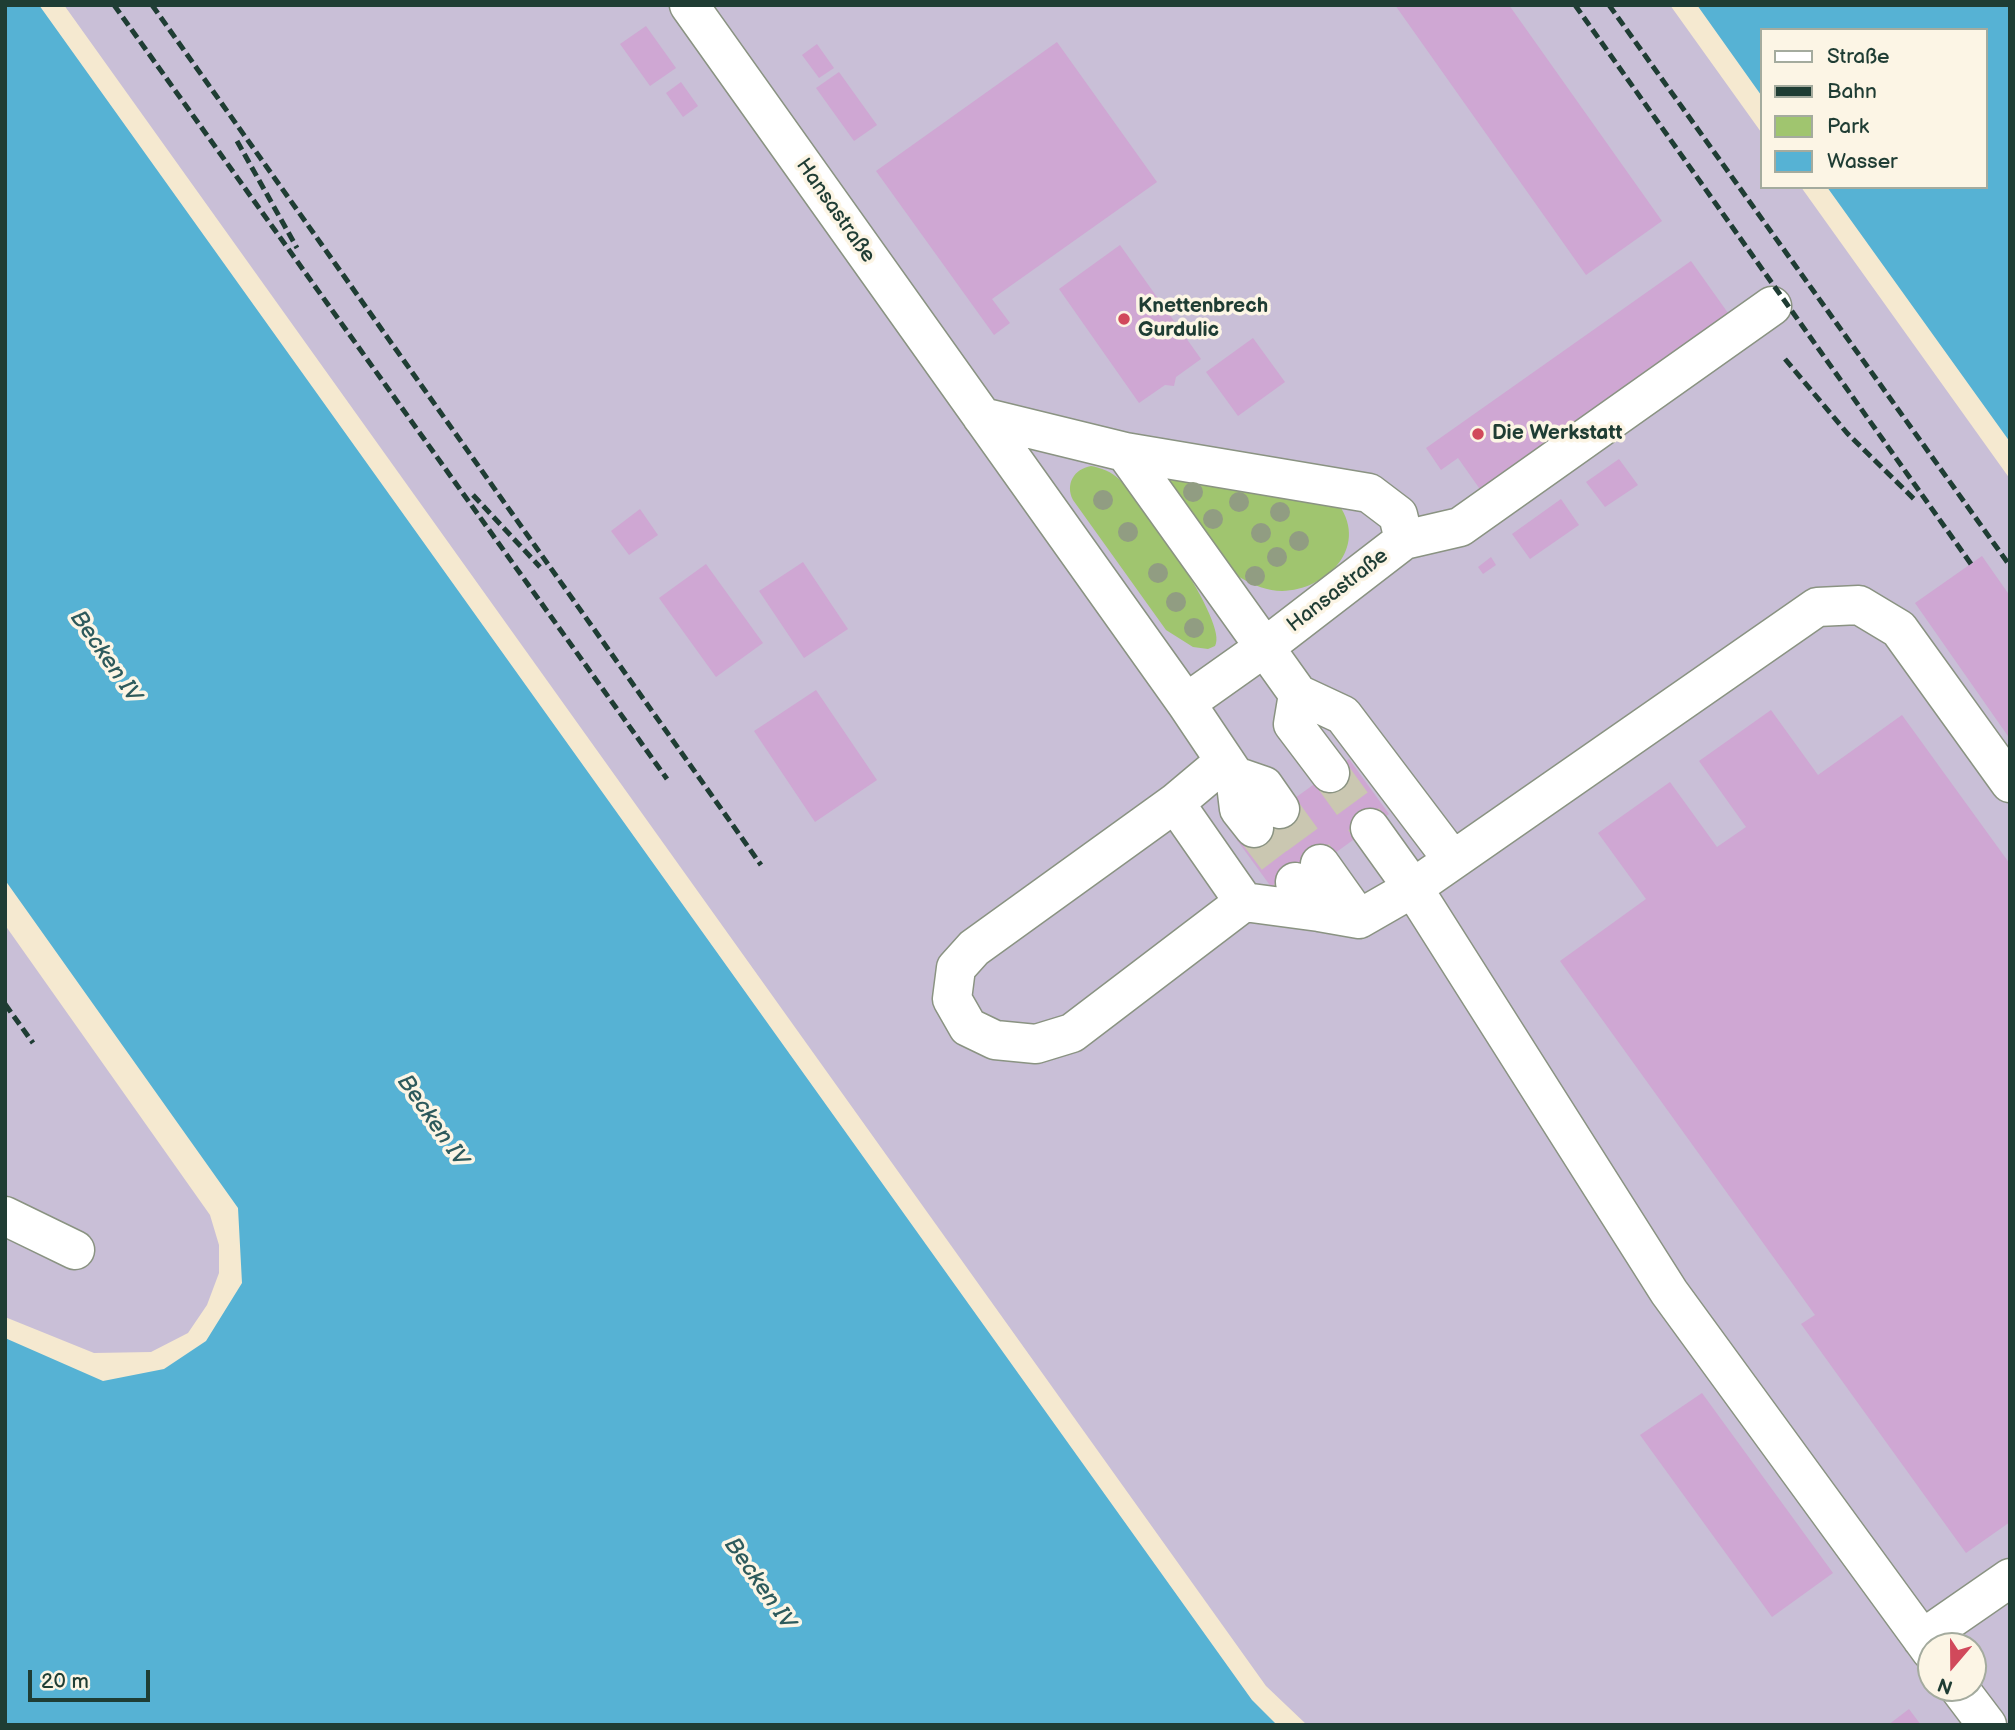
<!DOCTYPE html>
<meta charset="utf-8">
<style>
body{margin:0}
#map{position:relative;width:2015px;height:1730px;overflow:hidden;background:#f5e9d0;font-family:"Balsamiq Sans",sans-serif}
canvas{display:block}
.frame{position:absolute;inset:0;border:7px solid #1f3d34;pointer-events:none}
.legend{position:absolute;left:1760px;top:28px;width:228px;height:161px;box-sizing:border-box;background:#fcf5e5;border:2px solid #a4ab9e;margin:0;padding:9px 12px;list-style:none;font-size:21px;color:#1f3d34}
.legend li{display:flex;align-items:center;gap:14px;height:35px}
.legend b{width:35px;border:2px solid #a4ab9e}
.north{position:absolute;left:1917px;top:1632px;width:70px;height:70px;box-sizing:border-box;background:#fcf5e5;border:2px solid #a4ab9e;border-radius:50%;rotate:200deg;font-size:19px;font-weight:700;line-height:28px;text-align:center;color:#1f3d34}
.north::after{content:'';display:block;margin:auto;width:24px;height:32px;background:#d1495b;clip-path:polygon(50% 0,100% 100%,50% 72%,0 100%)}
.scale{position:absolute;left:28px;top:1670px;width:122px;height:32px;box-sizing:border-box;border:4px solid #1f3d34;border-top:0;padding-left:9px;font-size:21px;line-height:24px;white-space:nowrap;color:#1f3d34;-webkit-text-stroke:5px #fcf5e5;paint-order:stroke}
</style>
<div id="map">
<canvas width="2015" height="1730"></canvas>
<div class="frame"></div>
<ul class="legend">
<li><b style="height:9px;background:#fff"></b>Straße</li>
<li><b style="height:9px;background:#1f3d34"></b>Bahn</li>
<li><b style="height:19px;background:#a0c56f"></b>Park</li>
<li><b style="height:19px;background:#56b2d4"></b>Wasser</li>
</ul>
<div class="north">N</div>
<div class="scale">20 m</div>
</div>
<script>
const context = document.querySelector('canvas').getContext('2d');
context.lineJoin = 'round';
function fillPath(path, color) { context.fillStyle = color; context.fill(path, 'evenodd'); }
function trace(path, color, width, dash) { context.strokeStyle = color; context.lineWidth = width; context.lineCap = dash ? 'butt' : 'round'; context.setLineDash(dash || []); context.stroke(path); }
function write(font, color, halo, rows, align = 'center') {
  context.font = font + ' "Balsamiq Sans",sans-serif'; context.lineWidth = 7; context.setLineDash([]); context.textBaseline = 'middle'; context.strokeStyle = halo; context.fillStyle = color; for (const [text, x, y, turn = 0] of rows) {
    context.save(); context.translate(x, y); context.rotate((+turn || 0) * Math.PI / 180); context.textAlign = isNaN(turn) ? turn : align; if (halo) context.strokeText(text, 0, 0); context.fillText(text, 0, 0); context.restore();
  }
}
fillPath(new Path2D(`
 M 64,5 L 1670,5 L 1761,132 L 1761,187 L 1801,187 L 2010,479 L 2010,1725 L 1307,1725 L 1266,1686 ZM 1931,1646 L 1973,1646 L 1973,1688 L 1931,1688 Z
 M 5,925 L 210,1215 L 219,1245 L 219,1273 L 207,1305 L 188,1333 L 151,1352 L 94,1353 L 5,1317 Z`), '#c9bfd7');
fillPath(new Path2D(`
 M 1091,466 C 1102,468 1112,472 1120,480 C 1140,499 1230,624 1215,646 L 1208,649 L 1193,647 L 1166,630 L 1073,500 C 1065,484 1074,469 1091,466 Z
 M 1165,476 L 1339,505 C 1369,548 1326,590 1282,591 C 1268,591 1253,585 1241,578 C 1220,566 1181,499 1165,476 Z`), '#a0c56f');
fillPath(new Path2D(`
 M 5,5 L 39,5 L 1252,1700 L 1277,1725 L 5,1725 L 5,1338 L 103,1381 L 164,1369 L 206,1341 L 242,1283 L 238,1208 L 5,880 Z
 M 1697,5 L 2010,5 L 2010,442 L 1827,187 L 1985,187 L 1985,30 L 1761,30 L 1761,95 Z`), '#56b2d4');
fillPath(new Path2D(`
 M 1395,5 L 1509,5 L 1662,221 L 1586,275 Z
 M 646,26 L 676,68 L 650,86 L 620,44 Z
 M 1057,42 L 1157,182 L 992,299 L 1010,323 L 994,335 L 876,171 Z
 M 817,44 L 834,68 L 819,78 L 802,55 Z
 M 839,72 L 877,125 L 854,141 L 816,88 Z
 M 681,82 L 698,106 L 683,117 L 666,93 Z
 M 1120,245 L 1201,359 L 1176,377 L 1174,386 L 1165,385 L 1139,403 L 1059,289 Z
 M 1691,261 L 1733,320 L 1484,495 L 1458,458 L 1441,470 L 1426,448 Z
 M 1253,338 L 1285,382 L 1238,416 L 1206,372 Z
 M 1619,459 L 1638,485 L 1605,507 L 1586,482 Z
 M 1561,499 L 1579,525 L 1530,559 L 1512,534 Z
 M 640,509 L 658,535 L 629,555 L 611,531 Z
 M 1982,556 L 2010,596 L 2010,739 L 1915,603 Z
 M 1491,557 L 1496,565 L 1483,574 L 1478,567 Z
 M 803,562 L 848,629 L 804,658 L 759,591 Z
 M 706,564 L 763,643 L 716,677 L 659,598 Z
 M 816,690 L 877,780 L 815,822 L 754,731 Z
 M 1771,710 L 1818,775 L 1902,715 L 2010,864 L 2010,1522 L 1966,1553 L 1801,1324 L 1815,1315 L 1560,961 L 1646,899 L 1598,833 L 1670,782 L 1717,847 L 1746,827 L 1699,761 Z
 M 1349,759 L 1389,814 L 1277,895 L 1237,840 Z
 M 1702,1393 L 1833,1573 L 1772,1617 L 1640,1435 Z
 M 1909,1709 L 1921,1725 L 1888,1725 Z`), '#cfa7d3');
trace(new Path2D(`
 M 1330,773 L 1370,828
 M 1280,809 L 1320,864
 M 1254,828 L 1295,882`), '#cac7b1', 38, [38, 19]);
const minor = new Path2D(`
 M 689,5 L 1186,703 L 1265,647 L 1404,540 L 1460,527 L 1772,306
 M 982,417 L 1125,452 L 1369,493 L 1398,515 L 1404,540
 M 1125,452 L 1298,694 L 1343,715 L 1452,859
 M 1298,694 L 1293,724 L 1330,773
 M 1186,703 L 1235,776 L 1239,809 L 1254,828
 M 1235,776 L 1264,786 L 1280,809
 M 1175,803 L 1225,761
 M 1320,864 L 1359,919
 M 1295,882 L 1319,912 L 1359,919 L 1413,888 L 1370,828
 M 1244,902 L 1072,1033 L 1036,1044 L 995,1040 L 968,1027 L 952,999 L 956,968 L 974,948 L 1175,803 L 1244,902 L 1319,912
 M 5,1216 L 75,1250
 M 1922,1639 L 2010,1578
 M 1931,1651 L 1669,1292 L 1413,888 L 1817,607 L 1859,605 L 1899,629 L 2010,783
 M 1959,1688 L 1987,1725`);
trace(minor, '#8a9382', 41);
trace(minor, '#fff', 38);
trace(new Path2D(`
 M 114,5 L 667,779
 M 152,5 L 761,865
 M 1575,5 L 1971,564
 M 1609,5 L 2010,566
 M 237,141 L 297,248
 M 1785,359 L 1847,433 L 1915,500
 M 473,495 L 540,567
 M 5,1004 L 33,1043`), '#1f3d34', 5, [10, 5]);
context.fillStyle = '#919d82';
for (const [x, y] of [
 [1193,492],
 [1103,500],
 [1239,502],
 [1280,512],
 [1213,519],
 [1128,532],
 [1261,533],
 [1299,541],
 [1277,557],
 [1158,573],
 [1255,576],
 [1176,602],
 [1194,628]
]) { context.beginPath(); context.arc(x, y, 10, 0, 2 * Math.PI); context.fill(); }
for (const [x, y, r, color] of [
 [1124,319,7,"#d1495b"],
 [1478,434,7,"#d1495b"]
]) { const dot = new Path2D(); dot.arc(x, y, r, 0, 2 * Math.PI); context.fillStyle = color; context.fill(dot); trace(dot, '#fcf5e5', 2.5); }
write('21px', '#1f3d34', '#fcf5e5', [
 ["Hansastraße",835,211,55],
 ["Hansastraße",1338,591,-38]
]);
write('bold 21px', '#1f3d34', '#fcf5e5', [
 ["Knettenbrech",1138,307],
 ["Gurdulic",1138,331],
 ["Die Werkstatt",1492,434]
], 'left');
write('italic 23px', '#2d5a5c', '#fcf5e5', [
 ["Becken IV",105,657,55],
 ["Becken IV",432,1121,55],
 ["Becken IV",759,1584,55]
]);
</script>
